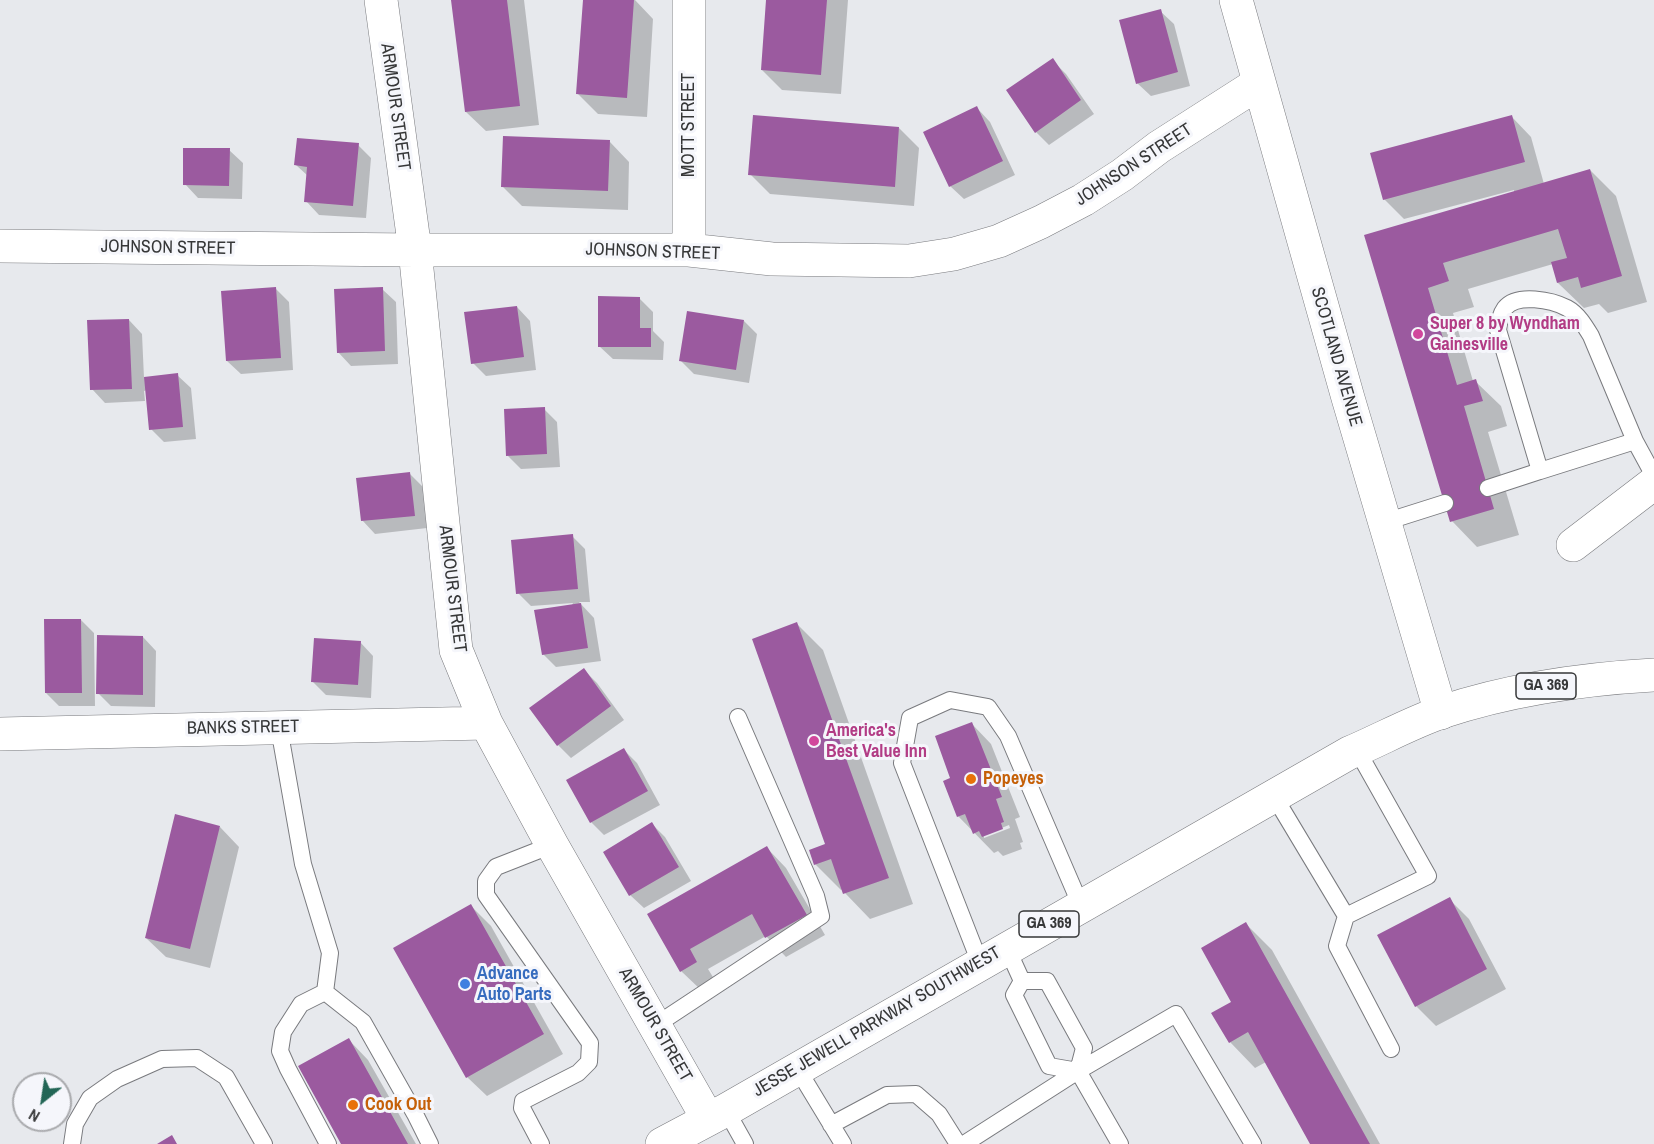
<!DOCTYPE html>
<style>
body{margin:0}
#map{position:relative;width:1654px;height:1144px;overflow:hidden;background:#e7e9ed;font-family:"Archivo Narrow",sans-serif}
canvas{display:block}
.north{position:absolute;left:12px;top:1072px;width:60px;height:60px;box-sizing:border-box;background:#f5f6fb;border:2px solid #a9aaad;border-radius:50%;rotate:210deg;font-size:16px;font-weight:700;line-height:24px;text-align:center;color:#363738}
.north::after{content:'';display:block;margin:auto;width:21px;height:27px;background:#236656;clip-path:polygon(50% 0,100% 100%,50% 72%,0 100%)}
</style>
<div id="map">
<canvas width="1654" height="1144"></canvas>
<div class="north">N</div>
</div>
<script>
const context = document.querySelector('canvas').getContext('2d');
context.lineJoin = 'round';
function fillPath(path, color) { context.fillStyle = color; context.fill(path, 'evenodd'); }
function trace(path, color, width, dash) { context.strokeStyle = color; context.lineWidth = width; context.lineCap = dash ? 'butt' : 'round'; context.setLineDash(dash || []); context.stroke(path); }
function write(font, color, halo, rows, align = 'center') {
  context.font = font + ' "Archivo Narrow",sans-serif'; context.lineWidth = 6; context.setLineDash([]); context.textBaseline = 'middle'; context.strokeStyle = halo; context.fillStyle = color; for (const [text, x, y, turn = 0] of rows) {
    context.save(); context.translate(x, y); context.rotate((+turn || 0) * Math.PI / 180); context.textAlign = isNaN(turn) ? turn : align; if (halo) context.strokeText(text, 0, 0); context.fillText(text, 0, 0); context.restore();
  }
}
fillPath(new Path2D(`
 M 453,0 L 524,0 L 539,125 L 486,131 L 466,112 Z
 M 584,0 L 635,0 L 653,19 L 647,117 L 598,114 L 578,94 Z
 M 768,0 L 848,0 L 841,94 L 782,90 L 762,70 Z
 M 1160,11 L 1174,24 L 1190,86 L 1151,96 L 1137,83 Z
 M 1052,60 L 1066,74 L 1094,114 L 1049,145 L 1036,132 Z
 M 977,108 L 990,122 L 1015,175 L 964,199 L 950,186 Z
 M 1512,117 L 1531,137 L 1544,184 L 1590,170 L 1616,196 L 1647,302 L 1608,313 L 1599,304 L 1584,308 L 1558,283 L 1553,264 L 1468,289 L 1474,307 L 1453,313 L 1473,381 L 1475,381 L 1501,406 L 1507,426 L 1488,432 L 1519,535 L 1477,547 L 1452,521 L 1366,236 L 1514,193 L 1514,190 L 1404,219 L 1384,199 Z
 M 899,128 L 919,148 L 914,206 L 770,194 L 750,174 Z
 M 610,142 L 629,162 L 628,210 L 522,206 L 502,186 Z
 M 358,145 L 371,158 L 366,218 L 319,215 L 306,201 L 308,176 L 296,165 Z
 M 229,150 L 243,163 L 242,199 L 198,198 L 185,184 Z
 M 276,289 L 289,302 L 293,370 L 241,374 L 227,361 Z
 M 382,289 L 396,302 L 398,364 L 351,366 L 338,352 Z
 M 639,298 L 653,312 L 653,331 L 664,342 L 663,360 L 613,359 L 599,346 Z
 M 517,307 L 530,321 L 536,370 L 486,376 L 473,363 Z
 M 129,320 L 142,334 L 144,378 L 177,375 L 191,388 L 196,439 L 164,442 L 151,429 L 147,390 L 144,391 L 145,401 L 105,403 L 92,389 Z
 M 744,321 L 757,334 L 749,383 L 694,374 L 681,361 Z
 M 544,409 L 557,422 L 560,467 L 521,469 L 508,456 Z
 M 410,474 L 423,487 L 427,528 L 375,534 L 362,520 Z
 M 572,536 L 585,549 L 590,602 L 579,602 L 594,618 L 601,661 L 556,667 L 543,654 L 573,603 L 531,606 L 518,593 Z
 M 81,620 L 94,633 L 95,706 L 59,706 L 46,693 Z
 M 797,624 L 823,650 L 913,904 L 870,919 L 845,893 L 843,889 L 841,890 L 815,864 L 827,845 Z
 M 143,637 L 156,651 L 155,707 L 111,706 L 97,692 Z
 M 360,642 L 373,656 L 371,698 L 326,695 L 313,682 Z
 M 584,670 L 597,683 L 624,720 L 571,758 L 558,745 Z
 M 972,724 L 991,744 L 1020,817 L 1015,819 L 1023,842 L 1020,843 L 1022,849 L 1003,856 L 998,851 L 994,853 L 958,816 L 952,779 ZM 1009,825 L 1010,828 L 984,838 L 984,835 Z
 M 624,750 L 637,763 L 660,805 L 604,835 L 591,822 Z
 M 652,824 L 665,837 L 691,881 L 644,908 L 630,895 L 605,852 Z
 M 220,827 L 239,847 L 210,968 L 166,957 L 146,938 Z
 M 767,848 L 786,868 L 825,935 L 786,957 L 766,936 L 708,969 L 716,982 L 701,990 L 681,971 L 650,915 Z
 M 1449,899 L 1469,919 L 1506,989 L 1436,1026 L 1416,1006 Z
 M 471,906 L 491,926 L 563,1054 L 487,1096 L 467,1077 Z
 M 1246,924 L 1272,950 L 1380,1144 L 1312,1144 L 1266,1062 L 1255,1068 L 1230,1042 L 1233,1003 Z
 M 349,1040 L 368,1060 L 416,1144 L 343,1144 Z`), '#0003');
fillPath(new Path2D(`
 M 451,0 L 507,0 L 520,106 L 465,112 Z
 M 583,0 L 634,0 L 627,98 L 576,94 Z
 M 766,0 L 827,0 L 821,75 L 761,70 Z
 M 1161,9 L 1178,72 L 1136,84 L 1119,20 Z
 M 1053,58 L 1081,100 L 1035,133 L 1006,90 Z
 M 977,106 L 1003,161 L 949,187 L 923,132 Z
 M 753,115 L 899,127 L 895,187 L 748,175 Z
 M 1512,115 L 1525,162 L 1383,200 L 1370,153 Z
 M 503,136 L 610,140 L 608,191 L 501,187 Z
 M 297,138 L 359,143 L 353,206 L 304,202 L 307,167 L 294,165 Z
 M 183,148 L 230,148 L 229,186 L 183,185 Z
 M 1590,169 L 1622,276 L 1581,288 L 1578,277 L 1557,283 L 1551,262 L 1567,258 L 1558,229 L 1443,263 L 1449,281 L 1428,288 L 1457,385 L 1476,379 L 1483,401 L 1464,406 L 1494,509 L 1450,522 L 1364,235 Z
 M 276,287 L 281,358 L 226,361 L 221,291 Z
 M 383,287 L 385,351 L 337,353 L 334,289 Z
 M 598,296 L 640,297 L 640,328 L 651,328 L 651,347 L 598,347 Z
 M 517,306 L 524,357 L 471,364 L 464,312 Z
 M 687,311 L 744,320 L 736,370 L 679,361 Z
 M 129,319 L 132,389 L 90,390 L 87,320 Z
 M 178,373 L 183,427 L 149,430 L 144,377 Z
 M 545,407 L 547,454 L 506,456 L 504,409 Z
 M 410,472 L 415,516 L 361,521 L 356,478 Z
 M 573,534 L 578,589 L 516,594 L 511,540 Z
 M 581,603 L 588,648 L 542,655 L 534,610 Z
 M 44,619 L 81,619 L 82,693 L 45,693 Z
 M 797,622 L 889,878 L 843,894 L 831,859 L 814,865 L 809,850 L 825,844 L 752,639 Z
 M 97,635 L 143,636 L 143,695 L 96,694 Z
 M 314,638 L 361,641 L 358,685 L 311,682 Z
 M 584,668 L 611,706 L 557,746 L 529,708 Z
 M 972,722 L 1002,797 L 996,799 L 1004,822 L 1001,823 L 1003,829 L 982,837 L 979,831 L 973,834 L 965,814 L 957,817 L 943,781 L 950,778 L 935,736 Z
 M 624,748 L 648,791 L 590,823 L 566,780 Z
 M 175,814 L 220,826 L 190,949 L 145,938 Z
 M 652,822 L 679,867 L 629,896 L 603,852 Z
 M 767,846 L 807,915 L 765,938 L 752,914 L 690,949 L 697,962 L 680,972 L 647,914 Z
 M 1450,897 L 1487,969 L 1415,1007 L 1377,935 Z
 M 471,904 L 544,1034 L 466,1078 L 393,948 Z
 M 1246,922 L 1370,1144 L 1310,1144 L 1248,1032 L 1229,1043 L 1211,1013 L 1231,1002 L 1201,948 Z
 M 349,1038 L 408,1144 L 341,1144 L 298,1066 Z
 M 172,1135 L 177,1144 L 157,1144 Z`), '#9b5a9f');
const service = new Path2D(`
 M 1635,441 L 1540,471 L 1498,330 C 1499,322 1500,315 1505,308 C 1517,293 1552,300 1567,308 C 1578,314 1585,326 1591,336 L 1635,441 L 1654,476
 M 1488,488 L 1540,471
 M 1385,522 L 1445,503
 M 279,728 L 303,864 L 330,953 L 325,992
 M 1274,796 L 1346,916 L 1428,876 L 1357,750
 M 1346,916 L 1337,946 L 1391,1049
 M 1007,948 L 1022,981
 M 980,963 L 902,763 L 910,718 L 950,700 L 988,707 L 1008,736 L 1081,906
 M 1022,981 L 1047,981 L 1084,1048 L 1078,1071 L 1049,1066 L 1014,995 Z
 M 325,992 L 363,1022 L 415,1114 L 430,1144
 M 325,992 L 301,1004 L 283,1032 L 280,1051 L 288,1069 L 328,1144
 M 656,1025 L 821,916 L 816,896 L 738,717
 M 797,1068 L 843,1144
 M 1078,1071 L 1120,1144
 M 726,1110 L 745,1144
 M 831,1125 L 887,1095 L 916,1094 L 939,1114 L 958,1144
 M 72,1144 L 75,1124 L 90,1098 L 117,1079 L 162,1059 L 197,1058 L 226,1077 L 264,1144
 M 541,1144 L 522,1108 L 523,1101 L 578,1073 L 589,1062 L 590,1043 L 486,895 L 486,881 L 496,867 L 552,845
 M 964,1144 L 1078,1071 L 1176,1014 L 1253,1144`);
const minor = new Path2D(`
 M 381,0 L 415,250 L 456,650 L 486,723 L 552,845 L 708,1119
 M 1236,0 L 1348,398 L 1441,713
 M 0,246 L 415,250 L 689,250 L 772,259 L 909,261 L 954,254 L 999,241 L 1041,222 L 1083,200 L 1122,175 L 1159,147 L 1259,83
 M 689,250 L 689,0
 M 1573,545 L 1654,483
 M 0,734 L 486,723`);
const primary = new Path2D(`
 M 662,1144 L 726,1110 L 1349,753 C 1380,740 1410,723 1442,712 C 1511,689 1582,679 1654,675`);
trace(service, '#797a7e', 18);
trace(minor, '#797a7e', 34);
trace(primary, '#797a7e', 34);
trace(service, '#fff', 16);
trace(minor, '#fff', 33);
trace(primary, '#fff', 33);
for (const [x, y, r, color] of [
 [1418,334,6,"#d1479c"],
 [814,741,6,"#d1479c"],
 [971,779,6,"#e8710a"],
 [465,984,6,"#3f7fe0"],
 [353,1105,6,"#e8710a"]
]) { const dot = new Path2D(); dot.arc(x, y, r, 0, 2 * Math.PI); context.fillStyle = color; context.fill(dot); trace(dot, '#f5f6fb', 2); }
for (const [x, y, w] of [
 [1546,686,60],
 [1049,924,60]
]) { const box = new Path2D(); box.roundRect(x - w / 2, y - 13, w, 26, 4.5); context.fillStyle = '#f5f6fb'; context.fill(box); trace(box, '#363738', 1.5); }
write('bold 16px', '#363738', null, [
 ["GA 369",1546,686],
 ["GA 369",1049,924]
]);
write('18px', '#363738', '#f5f6fb', [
 ["ARMOUR STREET",395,107,82],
 ["MOTT STREET",689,125,-90],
 ["JOHNSON STREET",1134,165,-33],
 ["JOHNSON STREET",168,248,1],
 ["JOHNSON STREET",653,252,2],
 ["SCOTLAND AVENUE",1336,357,74],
 ["ARMOUR STREET",452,589,83],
 ["BANKS STREET",243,728,-1],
 ["JESSE JEWELL PARKWAY SOUTHWEST",877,1022,-30],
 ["ARMOUR STREET",655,1025,60]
]);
write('bold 18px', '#b23c85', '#f5f6fb', [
 ["Super 8 by Wyndham",1430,324],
 ["Gainesville",1430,345],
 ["America's",826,731],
 ["Best Value Inn",826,752]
], 'left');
write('bold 18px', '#c56008', '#f5f6fb', [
 ["Popeyes",983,779],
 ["Cook Out",365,1105]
], 'left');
write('bold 18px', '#366cbe', '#f5f6fb', [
 ["Advance",477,974],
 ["Auto Parts",477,995]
], 'left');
</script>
